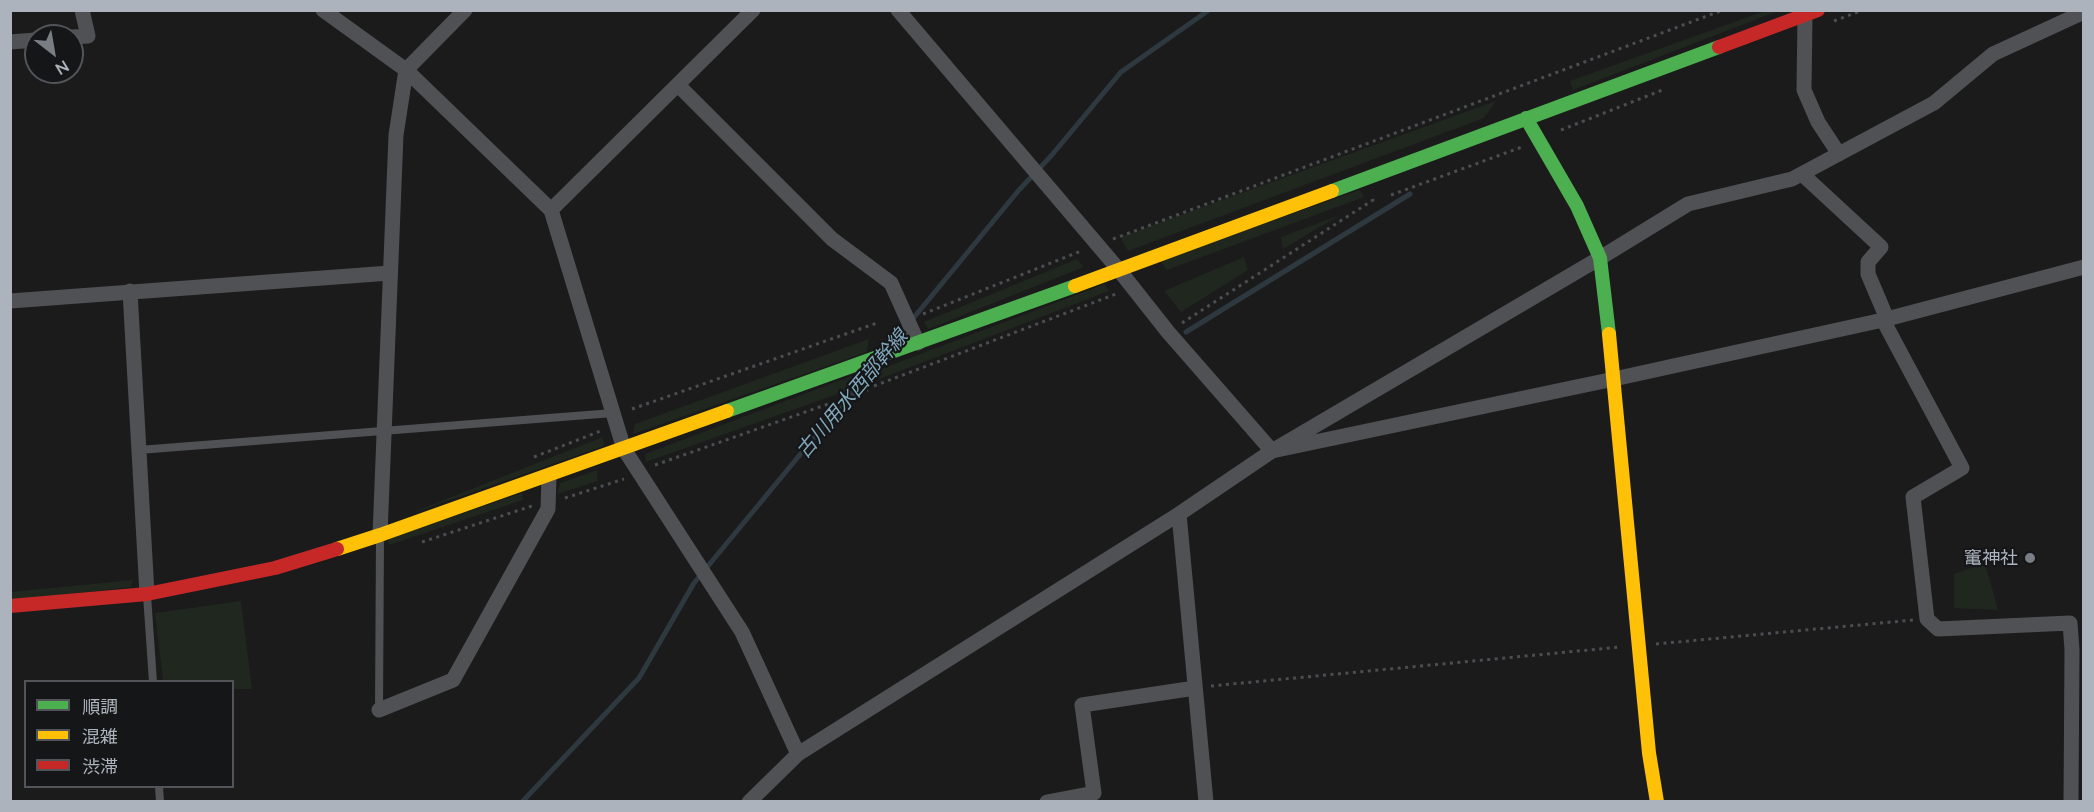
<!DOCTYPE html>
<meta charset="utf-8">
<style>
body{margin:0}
#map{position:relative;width:2094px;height:812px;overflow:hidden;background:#1b1b1c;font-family:Lato,"Noto Sans JP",sans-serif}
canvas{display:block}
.frame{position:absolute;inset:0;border:12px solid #acb3bd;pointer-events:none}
.legend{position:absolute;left:24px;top:680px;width:210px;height:108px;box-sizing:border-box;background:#151618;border:2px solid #51555a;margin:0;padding:8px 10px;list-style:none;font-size:18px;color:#acb3bd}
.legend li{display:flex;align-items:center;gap:12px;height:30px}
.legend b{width:30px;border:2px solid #51555a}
.north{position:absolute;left:24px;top:24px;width:60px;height:60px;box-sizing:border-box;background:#151618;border:2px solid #51555a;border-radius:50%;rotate:149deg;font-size:16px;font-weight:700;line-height:24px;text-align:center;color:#acb3bd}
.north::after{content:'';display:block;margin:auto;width:21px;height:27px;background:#797e85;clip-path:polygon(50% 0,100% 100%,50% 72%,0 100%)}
</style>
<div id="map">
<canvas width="2094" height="812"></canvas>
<div class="frame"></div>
<ul class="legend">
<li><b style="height:8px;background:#4caf50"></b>順調</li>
<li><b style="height:8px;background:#ffc107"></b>混雑</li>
<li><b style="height:8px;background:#c62828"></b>渋滞</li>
</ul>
<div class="north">N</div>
</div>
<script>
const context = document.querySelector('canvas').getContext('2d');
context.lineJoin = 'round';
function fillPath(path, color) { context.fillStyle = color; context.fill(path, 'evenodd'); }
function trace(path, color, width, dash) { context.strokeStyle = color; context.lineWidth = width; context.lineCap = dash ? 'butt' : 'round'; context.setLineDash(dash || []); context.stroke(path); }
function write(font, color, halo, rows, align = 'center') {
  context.font = font + ' Lato,"Noto Sans JP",sans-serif'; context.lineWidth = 4.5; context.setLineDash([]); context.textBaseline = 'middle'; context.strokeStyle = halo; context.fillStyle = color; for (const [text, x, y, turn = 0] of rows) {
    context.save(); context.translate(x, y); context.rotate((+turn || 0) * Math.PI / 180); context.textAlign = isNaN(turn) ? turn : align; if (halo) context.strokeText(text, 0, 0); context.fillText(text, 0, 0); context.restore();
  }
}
fillPath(new Path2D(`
 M 1765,11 L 1778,11 L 1573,90 L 1570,81 Z
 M 1496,101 L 1484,118 L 1128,251 L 1120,237 Z
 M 1360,190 L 1364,197 L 1167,270 L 1160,260 Z
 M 1340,215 L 1283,249 L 1281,237 Z
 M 1244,257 L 1248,270 L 1181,312 L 1164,291 Z
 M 1077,259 L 1084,267 L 928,329 L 924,322 Z
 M 1105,284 L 1109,291 L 869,383 L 870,373 Z
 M 869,339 L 867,352 L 633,434 L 635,424 Z
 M 857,374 L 846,391 L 646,462 L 645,454 Z
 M 603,437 L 604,446 L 396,519 Z
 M 597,470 L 598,481 L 557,494 L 560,483 Z
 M 522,493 L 523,500 L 389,545 L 388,539 Z
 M 1985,563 L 1998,610 L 1954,608 L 1954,574 Z
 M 133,580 L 131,587 L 11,601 L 10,592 Z
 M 241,601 L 252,689 L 233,689 L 232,682 L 163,681 L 155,613 Z`), '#1f271f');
trace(new Path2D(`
 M 1186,332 L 1410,194
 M 892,344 L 1019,190 L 1051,156 L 1121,72 L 1209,10
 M 522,802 L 639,678 L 694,583 L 874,365`), '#2d393f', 5);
trace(new Path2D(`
 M 1834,21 L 1863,10
 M 1561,130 L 1665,89
 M 1391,195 L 1522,147
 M 1113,239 L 1723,10
 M 923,314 L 1081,251
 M 1182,323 L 1373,200 L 1371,197
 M 874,386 L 1116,294
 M 632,409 L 877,323
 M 534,457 L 603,430
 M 655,465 L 868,390
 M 565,498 L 624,479
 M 422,542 L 532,506
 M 1656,644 L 1913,620
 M 1211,686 L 1620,647`), '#4b4d50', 3, [3, 4.5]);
trace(new Path2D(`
 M 139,450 L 613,413
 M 147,595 L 153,682
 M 379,710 L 380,537
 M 159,786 L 160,802`), '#505155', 8);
trace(new Path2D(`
 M 323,10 L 406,70 L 551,210 L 624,449 L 742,632 L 798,754
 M 898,10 L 1119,270 L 1168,332 L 1272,451 L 1614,379 L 1883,320 L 2084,267
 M 1805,15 L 1804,90 L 1818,122 L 1839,154
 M 72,37 L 88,36 L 82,10
 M 10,42 L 36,40
 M 678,85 L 832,239 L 891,283 L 918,343
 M 1802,174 L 1881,247 L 1868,262 L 1868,274 L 1885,314 L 1889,318
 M 551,210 L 753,10
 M 130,291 L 147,594
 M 10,301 L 390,273
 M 1883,320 L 1962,468 L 1913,497 L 1927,619 L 1938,629 L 2070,623 L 2072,650 L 2071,802
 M 1179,514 L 1206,802
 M 380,535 L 396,135 L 406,70 L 465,10
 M 379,710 L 453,680 L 548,509 L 549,476
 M 749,802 L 798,754 L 1179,514 L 1272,451 L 1600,258 L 1688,204 L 1792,179 L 1934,103 L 1993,54 L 2084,12
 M 1047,802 L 1094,793 L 1082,705 L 1195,688`), '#505155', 15);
trace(new Path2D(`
 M 1526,118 L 1577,206 L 1600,258 L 1609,334
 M 1332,191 L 1719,47
 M 727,411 L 1075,286`), '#4caf50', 14);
trace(new Path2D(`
 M 1075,286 L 1332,191
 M 1609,334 L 1649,753 L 1657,802
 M 337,549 L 380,535 L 727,411`), '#ffc107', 14);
trace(new Path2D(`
 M 1719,47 L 1818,10
 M 10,606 L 147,594 L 275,568 L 337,549`), '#c62828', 14);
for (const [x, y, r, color] of [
 [2030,558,6,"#797e85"]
]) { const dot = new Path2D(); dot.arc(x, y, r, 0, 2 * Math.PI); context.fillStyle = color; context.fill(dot); trace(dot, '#151618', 2); }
write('18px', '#acb3bd', '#151618', [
 ["竃神社",2018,558]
], 'right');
write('italic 20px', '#81a6ba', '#151618', [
 ["古川用水西部幹線",852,394,-50]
]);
</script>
